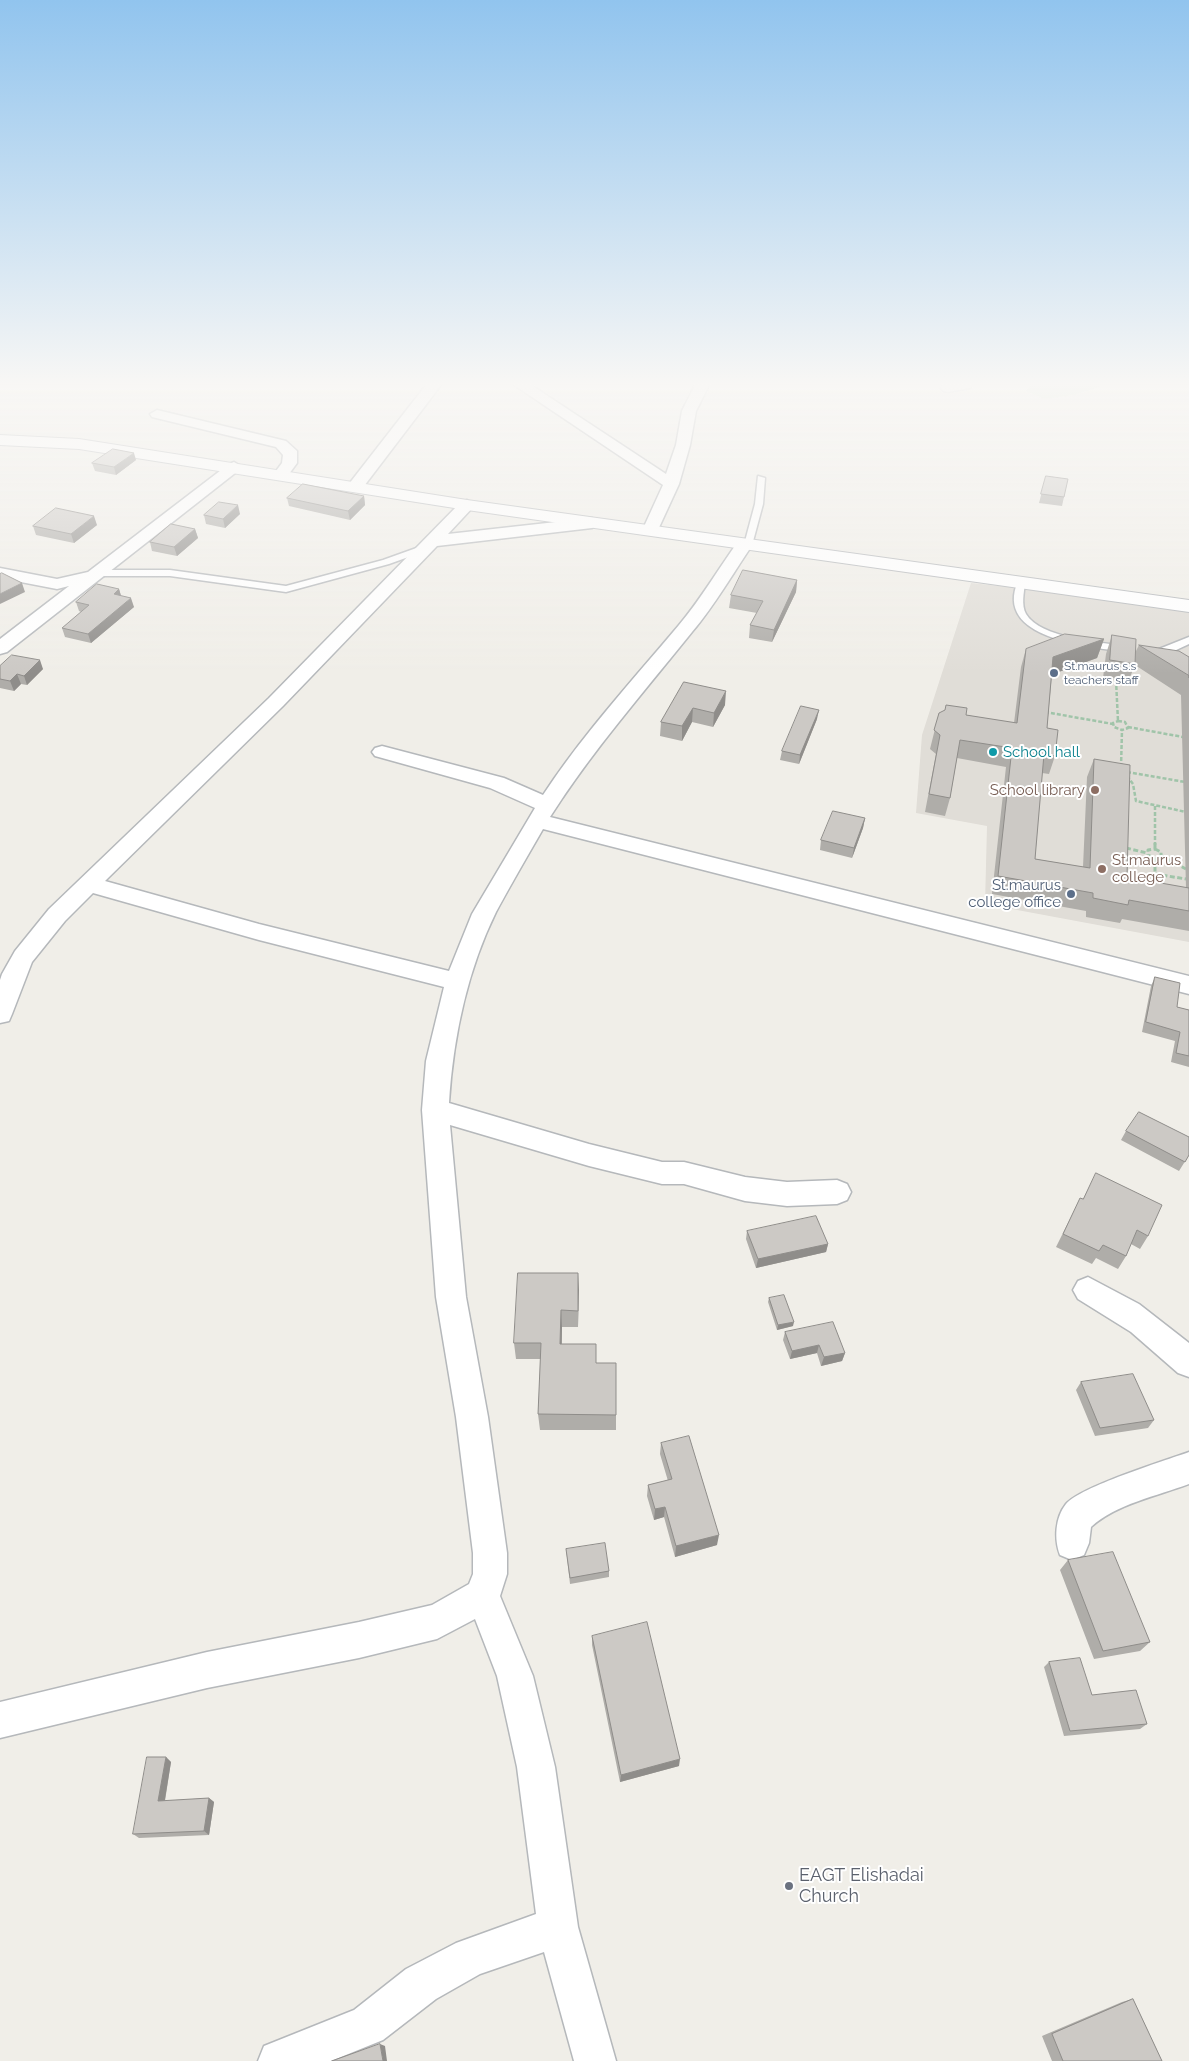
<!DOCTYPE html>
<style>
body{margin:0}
canvas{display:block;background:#f0eee8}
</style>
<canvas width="1189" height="2061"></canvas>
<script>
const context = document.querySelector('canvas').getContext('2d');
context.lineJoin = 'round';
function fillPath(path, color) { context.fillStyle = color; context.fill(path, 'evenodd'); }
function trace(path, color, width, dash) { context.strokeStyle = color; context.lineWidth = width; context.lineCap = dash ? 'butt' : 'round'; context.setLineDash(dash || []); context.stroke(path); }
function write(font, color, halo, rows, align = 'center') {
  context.font = font + ' Raleway,sans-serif'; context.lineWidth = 4; context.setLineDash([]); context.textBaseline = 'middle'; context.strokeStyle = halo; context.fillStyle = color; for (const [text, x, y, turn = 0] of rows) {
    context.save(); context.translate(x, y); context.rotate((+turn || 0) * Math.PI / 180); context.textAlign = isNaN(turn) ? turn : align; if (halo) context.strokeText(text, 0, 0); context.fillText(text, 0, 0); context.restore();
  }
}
fillPath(new Path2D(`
 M 971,583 L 1143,601 L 1189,609 L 1189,942 L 985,904 L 987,826 L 916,813 L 922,735 Z`), '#e0ddd7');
fillPath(new Path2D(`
 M 1031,385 L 1106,385 L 1074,395 L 1044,399 L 1026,391 Z`), '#c8e5c7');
const service = new Path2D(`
 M 758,476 L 765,478 L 763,504 L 752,545 L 748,548 L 744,545 L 755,504 Z
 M 422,546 L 426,549 L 425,551 L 389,564 L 286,592 L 170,576 L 95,576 L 91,573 L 95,570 L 170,570 L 286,586 L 383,560 Z
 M 1018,581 L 1025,583 C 1024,592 1021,605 1026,614 C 1040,638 1099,642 1124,646 L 1129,649 L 1124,652 C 1088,646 993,639 1018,581 Z
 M 1189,637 L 1189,644 L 1174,651 L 1154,656 L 1149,653 Z`);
const minor = new Path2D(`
 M 426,385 L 441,385 L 361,490 L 349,490 L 347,487 L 349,484 Z
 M 514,385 L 531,385 L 666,474 L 676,445 L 682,411 L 695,385 L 709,385 L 696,411 L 690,445 L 679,484 L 656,534 L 644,534 L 642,531 L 663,485 Z
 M 943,385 L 972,385 L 970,388 L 948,392 L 943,391 L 941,388 Z
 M 157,410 L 286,441 L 297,451 L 297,463 L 286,478 L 276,478 L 273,475 L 282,463 L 283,455 L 276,447 L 152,417 L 150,414 Z
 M 234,462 L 242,467 L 239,470 L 7,652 L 0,654 L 0,639 L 69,586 L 57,589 L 0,578 L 0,568 L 57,579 L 88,572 L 229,464 Z
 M 467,500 L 475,505 L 448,534 L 592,518 L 600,523 L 592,528 L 437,546 L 283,706 L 105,881 L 259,924 L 449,971 L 472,914 L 535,808 L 490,788 L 375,756 L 372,752 L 375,748 L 382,746 L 504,778 L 543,795 C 583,734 632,681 679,625 C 701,599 719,568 739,540 L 751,540 L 753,544 C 733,573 715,605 692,632 C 643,693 592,751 550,817 L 1189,976 L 1189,994 L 543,829 C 527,857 511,884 496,912 C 467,971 453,1039 449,1103 L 589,1144 L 662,1162 L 684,1162 L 745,1177 L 787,1182 L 837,1180 L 847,1184 L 851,1192 L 847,1200 L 837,1204 L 787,1206 L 745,1201 L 684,1184 L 662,1184 L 589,1166 L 450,1125 L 466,1297 L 488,1417 L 507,1553 L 507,1574 L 500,1596 L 533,1676 L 555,1767 L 578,1927 L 616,2061 L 574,2061 L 544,1952 L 480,1974 L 436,1999 L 383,2040 L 331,2061 L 258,2061 L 264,2046 L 354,2010 L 406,1969 L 456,1943 L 536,1914 L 517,1767 L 497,1676 L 475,1619 L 437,1639 L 359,1658 L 207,1688 L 0,1738 L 0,1702 L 207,1652 L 359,1622 L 432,1605 L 469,1584 L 473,1574 L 473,1553 L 456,1417 L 436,1297 L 422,1110 L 426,1061 L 444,987 L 259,940 L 93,893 L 65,921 L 32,962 L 12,1014 L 9,1021 L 0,1023 L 0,980 L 2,974 L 15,951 L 49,909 L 269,698 L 461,502 Z
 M 1088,1277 L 1139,1304 L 1189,1343 L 1189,1377 L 1178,1373 L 1131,1332 L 1078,1299 L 1073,1290 L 1078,1281 Z
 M 1189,1452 L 1189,1484 C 1157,1496 1116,1504 1091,1527 L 1089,1543 L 1084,1555 L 1072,1560 L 1060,1555 C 1054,1539 1055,1518 1066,1504 C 1080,1487 1164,1461 1189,1452 Z`);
const tertiary = new Path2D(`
 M 0,435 L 79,439 L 467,500 L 1189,600 L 1189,612 L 467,510 L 79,449 L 0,445 Z`);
trace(service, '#b5b8bb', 3);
trace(minor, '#b5b8bb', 3);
trace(tertiary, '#b5b8bb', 2);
trace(new Path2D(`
 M 1116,680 L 1118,721
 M 1045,712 L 1113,724
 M 1118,721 L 1125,722 L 1128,728 L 1122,730 L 1114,727 L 1113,723 Z
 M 1128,727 L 1183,737
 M 1121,767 L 1122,730
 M 1127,772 L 1185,782
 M 1127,776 L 1133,784 L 1136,801 L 1186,812
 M 1155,806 L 1155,845`), '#a0c4a9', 2.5, [4, 2]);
trace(new Path2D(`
 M 1155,843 L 1155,849
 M 1126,848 L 1147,853
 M 1155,849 L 1161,852 L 1161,858 L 1155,859 L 1148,855 L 1148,850 Z
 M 1162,856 L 1186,869
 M 1155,859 L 1155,886
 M 1155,874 L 1186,879`), '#a0c4a9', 3, [5, 2.5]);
fillPath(service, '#fff');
fillPath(minor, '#fff');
fillPath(tertiary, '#fff');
fillPath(new Path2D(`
 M 136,460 L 116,475 L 95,471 L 92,463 Z
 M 1046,476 L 1064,497 L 1062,506 L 1039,503 Z
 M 364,496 L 365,505 L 350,520 L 289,506 L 287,498 Z
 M 240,514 L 225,528 L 206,524 L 204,515 Z
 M 97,525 L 74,543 L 36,535 L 33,526 Z
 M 195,529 L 198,538 L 177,556 L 152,551 L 150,542 Z
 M 797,580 L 796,592 L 772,642 L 749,638 L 750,625 L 757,613 L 729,608 L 731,595 Z
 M 119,589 L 121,596 L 134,607 L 91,643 L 65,637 L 62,628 L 81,612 L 79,611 L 76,602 Z
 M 1112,635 L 1135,653 L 1139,645 L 1189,657 L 1189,931 L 1122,919 L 1120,923 L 1086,917 L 1086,911 L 992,894 L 1006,767 L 957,758 L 950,798 L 945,816 L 925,812 L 936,754 L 930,749 L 939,713 L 966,715 L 1014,723 L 1021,667 L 1026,649 L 1104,639 L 1097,658 L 1052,674 L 1047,728 L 1055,756 L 1049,774 L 1042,773 L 1035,859 L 1083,867 L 1087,777 L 1094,759 L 1127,877 L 1186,888 L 1181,695 L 1135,665 L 1128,682 L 1103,678 L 1106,654 Z
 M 0,666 L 43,669 L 27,685 L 21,684 L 14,691 L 0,688 Z
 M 684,682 L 725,705 L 713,727 L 692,722 L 682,741 L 660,736 L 661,722 Z
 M 817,719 L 799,764 L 780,760 L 782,751 Z
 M 865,818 L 863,828 L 852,858 L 820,850 L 821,840 Z
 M 1155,977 L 1177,1007 L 1189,1010 L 1189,1067 L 1171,1062 L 1175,1041 L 1142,1032 L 1151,986 Z
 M 1126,1131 L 1189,1155 L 1179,1171 L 1121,1140 Z
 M 1083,1199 L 1148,1236 L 1140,1249 L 1131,1244 L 1126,1256 L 1118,1269 L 1096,1258 L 1092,1264 L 1056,1247 L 1074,1211 Z
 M 747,1231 L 828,1244 L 826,1252 L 756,1268 L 746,1239 Z
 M 578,1273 L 578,1327 L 562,1327 L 562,1344 L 596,1363 L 616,1415 L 616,1430 L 540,1430 L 538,1414 L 541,1359 L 516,1359 L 514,1343 Z
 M 769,1298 L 793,1326 L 777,1330 L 768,1302 Z
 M 785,1332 L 845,1353 L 842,1361 L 821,1366 L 817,1353 L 790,1359 L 783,1340 Z
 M 1081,1382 L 1154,1420 L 1148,1428 L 1095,1436 L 1076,1390 Z
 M 661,1443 L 717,1545 L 675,1557 L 664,1517 L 654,1520 L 647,1496 L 648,1485 L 668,1481 L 660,1454 Z
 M 566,1549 L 609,1571 L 609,1577 L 570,1584 Z
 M 1068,1560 L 1150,1642 L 1140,1651 L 1094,1659 L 1060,1570 Z
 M 592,1636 L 679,1766 L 620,1782 L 592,1645 Z
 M 1049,1662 L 1092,1695 L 1147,1724 L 1140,1729 L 1064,1736 L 1044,1667 Z
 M 166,1757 L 171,1762 L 165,1801 L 209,1798 L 214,1802 L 209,1835 L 139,1838 L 133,1834 Z
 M 1133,1999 L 1162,2061 L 1052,2061 L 1042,2036 L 1122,2002 Z`), '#afada9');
fillPath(new Path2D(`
 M 134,453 L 136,460 L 116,475 L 114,467 Z
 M 364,496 L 365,505 L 350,520 L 348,511 Z
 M 238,505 L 240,514 L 225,528 L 223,519 Z
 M 94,516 L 97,525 L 74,543 L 71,534 Z
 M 195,529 L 198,538 L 177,556 L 174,547 Z
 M 797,580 L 796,592 L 772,642 L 774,630 Z
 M 22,583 L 25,592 L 0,604 L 0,594 Z
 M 119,589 L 122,599 L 114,594 Z
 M 131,598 L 134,607 L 91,643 L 88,634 Z
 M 1104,639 L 1097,658 L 1048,676 L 1053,657 Z
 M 40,660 L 43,669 L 27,685 L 24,676 Z
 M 17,674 L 21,684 L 14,691 L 10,681 Z
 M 726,691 L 725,705 L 713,727 L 714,713 Z
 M 693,708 L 692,722 L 682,741 L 682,726 Z
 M 819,710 L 817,719 L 799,764 L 800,755 Z
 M 865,818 L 863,828 L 852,858 L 854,848 Z
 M 828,1244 L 826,1252 L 756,1268 L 758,1259 Z
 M 578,1273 L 579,1290 L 578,1327 Z
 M 561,1310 L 562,1327 L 561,1360 L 560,1344 Z
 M 794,1322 L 793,1326 L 777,1330 L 778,1325 Z
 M 819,1345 L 817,1353 L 790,1359 L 792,1351 Z
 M 845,1353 L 842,1361 L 821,1366 L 824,1357 Z
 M 665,1507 L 664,1517 L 654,1520 L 655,1509 Z
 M 719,1535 L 717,1545 L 675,1557 L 676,1546 Z
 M 166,1757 L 171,1762 L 164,1805 L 158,1801 Z
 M 680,1759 L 679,1766 L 620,1782 L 621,1775 Z
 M 209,1798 L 214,1802 L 209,1835 L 204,1831 Z
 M 380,2044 L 385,2046 L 387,2061 L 383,2061 Z`), '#8f8d8a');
const building = new Path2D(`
 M 113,449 L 134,453 L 114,467 L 92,463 Z
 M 1046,476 L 1068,479 L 1064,497 L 1041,494 Z
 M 303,484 L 364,496 L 348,511 L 287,498 Z
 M 219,502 L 238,505 L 223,519 L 204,515 Z
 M 56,508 L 94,516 L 71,534 L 33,526 Z
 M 171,524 L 195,529 L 174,547 L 150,542 Z
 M 743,570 L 797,580 L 774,630 L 750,625 L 763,601 L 731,595 Z
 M 2,573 L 22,583 L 0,594 L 0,574 Z
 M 97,584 L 119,589 L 114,594 L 131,598 L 88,634 L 62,628 L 89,605 L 76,602 Z
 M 1065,634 L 1104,639 L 1053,657 L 1047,728 L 1058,730 L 1055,756 L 1044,754 L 1035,859 L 1090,868 L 1094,759 L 1130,765 L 1127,877 L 1189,888 L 1189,911 L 1129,900 L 1128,905 L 1093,898 L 1093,893 L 998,876 L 1012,748 L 960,740 L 950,798 L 929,794 L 940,735 L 934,730 L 939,713 L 945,710 L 946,705 L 967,708 L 966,715 L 1017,723 L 1026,649 Z
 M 1112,635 L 1136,639 L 1135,664 L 1110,660 Z
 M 1139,645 L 1179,651 L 1189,657 L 1189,678 L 1189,676 Z
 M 12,655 L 40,660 L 24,676 L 17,674 L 10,681 L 0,679 L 0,666 Z
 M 684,682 L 726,691 L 714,713 L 693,708 L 682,726 L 661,722 Z
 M 801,706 L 819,710 L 800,755 L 782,751 Z
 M 833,811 L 865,818 L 854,848 L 821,840 Z
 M 1155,977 L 1180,983 L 1177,1007 L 1189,1010 L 1189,1056 L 1176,1053 L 1180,1032 L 1146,1022 Z
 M 1139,1112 L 1189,1137 L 1189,1155 L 1185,1162 L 1126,1131 Z
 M 1096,1173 L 1162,1205 L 1148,1236 L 1137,1230 L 1126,1256 L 1103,1245 L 1099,1251 L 1063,1234 L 1080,1198 L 1083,1199 Z
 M 816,1216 L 828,1244 L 758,1259 L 747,1231 Z
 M 518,1273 L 578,1273 L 578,1311 L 561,1310 L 560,1344 L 596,1344 L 596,1363 L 616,1363 L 616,1415 L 538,1414 L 541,1343 L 514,1343 Z
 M 784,1295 L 794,1322 L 778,1325 L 769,1298 Z
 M 833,1322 L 845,1353 L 824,1357 L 819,1345 L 792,1351 L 785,1332 Z
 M 1133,1374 L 1154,1420 L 1100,1428 L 1081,1382 Z
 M 689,1436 L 719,1535 L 676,1546 L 665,1507 L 655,1509 L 648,1485 L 672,1479 L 661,1443 Z
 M 605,1543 L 609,1571 L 570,1578 L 566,1549 Z
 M 1113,1552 L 1150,1642 L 1103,1651 L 1068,1560 Z
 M 647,1622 L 680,1759 L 621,1775 L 592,1636 Z
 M 1080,1658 L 1092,1695 L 1136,1690 L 1147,1724 L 1070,1731 L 1049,1662 Z
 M 147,1757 L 166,1757 L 158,1801 L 209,1798 L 204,1831 L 133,1834 Z
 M 1133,1999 L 1162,2061 L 1063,2061 L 1052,2034 Z
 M 380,2044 L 383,2061 L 332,2061 Z`);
fillPath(building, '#ccc9c5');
trace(building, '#8f8d8a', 1);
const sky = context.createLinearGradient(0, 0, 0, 674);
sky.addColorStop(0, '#91c4ee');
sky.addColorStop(0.57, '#f8f7f5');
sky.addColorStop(1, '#f8f7f500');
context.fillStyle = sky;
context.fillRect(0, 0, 1189, 674);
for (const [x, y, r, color] of [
 [1054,673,5,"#5c6f8a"],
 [993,752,5,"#0f9aa8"],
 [1095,790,5,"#8d6e63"],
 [1102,869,5,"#8d6e63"],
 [1071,894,5,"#5c6f8a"],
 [789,1886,5,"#6b7280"]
]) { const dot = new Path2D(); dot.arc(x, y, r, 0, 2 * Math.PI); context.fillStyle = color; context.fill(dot); trace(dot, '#fff', 2); }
write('12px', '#4e5e75', '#fff', [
 ["St.maurus s.s",1064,666],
 ["teachers staff",1064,680]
], 'left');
write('15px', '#0d838f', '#fff', [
 ["School hall",1003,752]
], 'left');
write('15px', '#785e54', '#fff', [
 ["School library",1085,790],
 ["St.maurus",1112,860,"left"],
 ["college",1112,877,"left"]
], 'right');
write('15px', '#4e5e75', '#fff', [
 ["St.maurus",1061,885],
 ["college office",1061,902]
], 'right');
write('18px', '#5b616d', '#fff', [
 ["EAGT Elishadai",799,1876],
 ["Church",799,1897]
], 'left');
</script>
